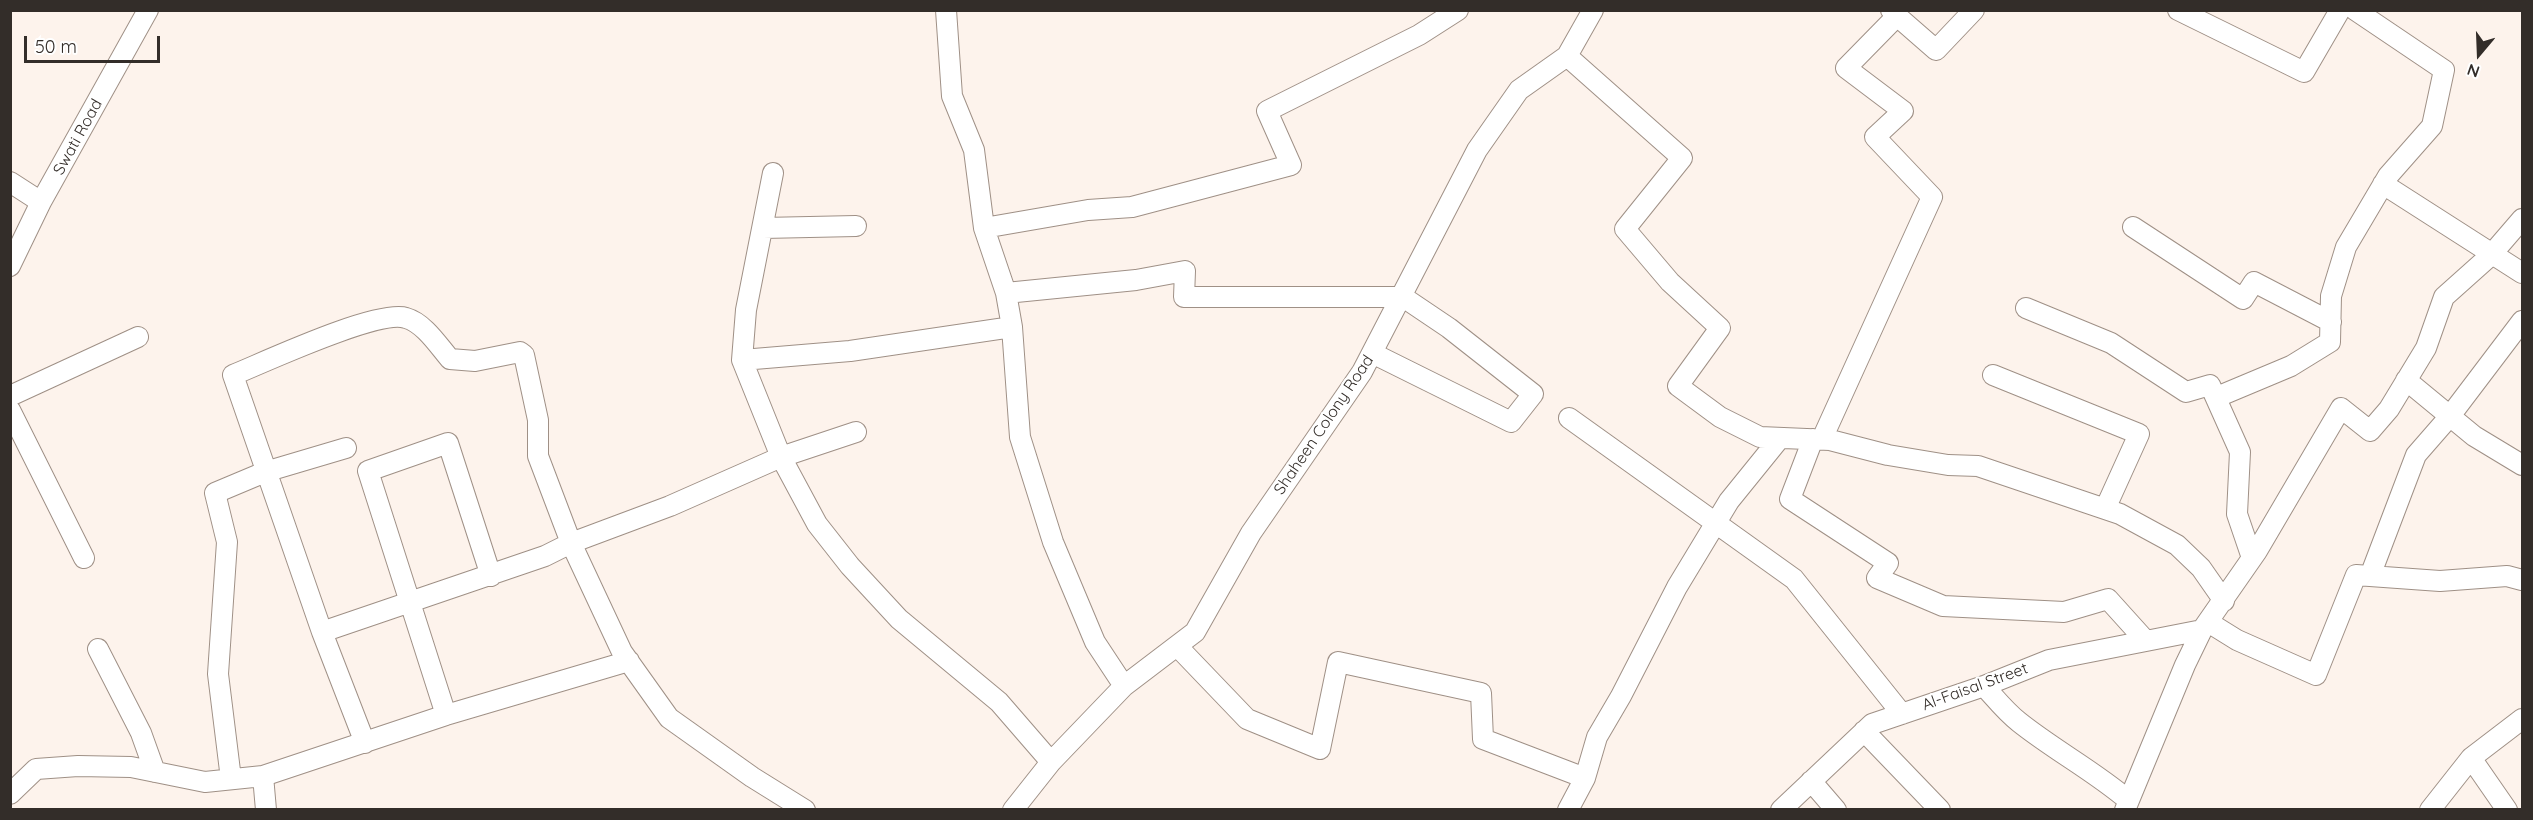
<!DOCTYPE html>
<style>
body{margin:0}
#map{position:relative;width:2533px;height:820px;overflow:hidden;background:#fdf3ec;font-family:Quicksand,sans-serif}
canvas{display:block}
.frame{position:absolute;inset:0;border:12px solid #332d29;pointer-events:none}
.north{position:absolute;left:2449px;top:24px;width:60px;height:60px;-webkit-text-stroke:4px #fff;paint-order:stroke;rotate:199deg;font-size:16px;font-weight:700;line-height:24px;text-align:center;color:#332d29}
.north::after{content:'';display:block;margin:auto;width:21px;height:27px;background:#332d29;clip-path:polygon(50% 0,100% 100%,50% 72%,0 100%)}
.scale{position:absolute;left:24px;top:36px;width:136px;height:27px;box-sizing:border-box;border:3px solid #332d29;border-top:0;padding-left:8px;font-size:18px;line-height:21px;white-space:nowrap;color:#332d29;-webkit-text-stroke:4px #fff;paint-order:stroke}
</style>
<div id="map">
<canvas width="2533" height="820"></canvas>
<div class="frame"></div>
<div class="north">N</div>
<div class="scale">50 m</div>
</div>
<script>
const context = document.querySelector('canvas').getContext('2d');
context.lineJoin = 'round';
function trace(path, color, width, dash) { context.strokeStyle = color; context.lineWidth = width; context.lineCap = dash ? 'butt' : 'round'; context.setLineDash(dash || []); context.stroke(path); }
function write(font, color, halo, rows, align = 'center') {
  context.font = font + ' Quicksand,sans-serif'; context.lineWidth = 4.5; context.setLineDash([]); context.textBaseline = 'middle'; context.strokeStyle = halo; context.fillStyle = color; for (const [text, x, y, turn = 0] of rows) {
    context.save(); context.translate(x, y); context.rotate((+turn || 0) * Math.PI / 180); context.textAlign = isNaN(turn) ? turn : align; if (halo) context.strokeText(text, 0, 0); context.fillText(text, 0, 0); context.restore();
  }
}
const minor = new Path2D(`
 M 946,10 L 952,96 L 974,150 L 984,228 L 1006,293 L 1012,327 L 1020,437 L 1053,542 L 1095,642 L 1124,686
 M 2178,10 L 2304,72 L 2340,10
 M 1897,16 L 1936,50 L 1974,10
 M 1567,56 L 1682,158 L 1625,229 L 1670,282 L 1720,328 L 1678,386 L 1720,417 L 1760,437 L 1830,440 L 1888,455 L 1948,465 L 1978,466 L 2120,514 L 2177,545 L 2201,568 L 2224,601
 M 773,173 L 746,310 L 742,360 L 781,457 L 817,524 L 850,566 L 899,619 L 999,702 L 1051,762
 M 10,182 L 41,202
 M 2383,184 L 2522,273
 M 2133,227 L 2243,299 L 2254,282 L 2331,322
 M 763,228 L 856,226
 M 984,228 L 1088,210 L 1132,207 L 1291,165 L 1267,111 L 1419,35 L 1458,10
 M 10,266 L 41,202 L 148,10
 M 1006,293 L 1136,280 L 1185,271 L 1184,297 L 1403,297 L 1449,328 L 1533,394 L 1511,422 L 1372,353
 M 2026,308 L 2111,343 L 2186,392 L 2210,385 L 2240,452 L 2237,514 L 2252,558
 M 742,360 L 850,351 L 1012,327
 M 1993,375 L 2139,434 L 2105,509
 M 2406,380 L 2474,436 L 2522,465
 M 10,396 L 138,337
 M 2217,397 L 2291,366 L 2330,342 L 2331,296 L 2346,247 L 2388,176 L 2432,126 L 2444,70 L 2355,10
 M 10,410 L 84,558
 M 1569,418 L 1794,579 L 1902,714
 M 1813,439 L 1790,499 L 1888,563 L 1877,578 L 1943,606 L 2064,612 L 2108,599 L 2145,640
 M 1822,439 L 1932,197 L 1875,137 L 1903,111 L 1846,68 L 1897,16 L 1891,10
 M 2370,576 L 2416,455 L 2450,416 L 2522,321
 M 2208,622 L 2237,640 L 2316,675 L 2356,575 L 2440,581 L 2507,576 L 2522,580
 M 322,632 L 545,556 L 571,543 L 670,506 L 781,457 L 856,432
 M 1177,646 L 1247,719 L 1320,749 L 1338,662 L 1481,693 L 1483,739 L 1585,778 L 1597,737 L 1621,696 L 1677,587 L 1729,501 L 1780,438
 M 98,649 L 141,733 L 155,772
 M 1984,686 C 1995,698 2006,712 2019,722 C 2054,750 2094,771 2128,800
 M 446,715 L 368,471 L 448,443 L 491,576
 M 1864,731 L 1940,810
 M 365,743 L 322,632 L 233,375 C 265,362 378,309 406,318 C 424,323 438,345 450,359 L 475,361 L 520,352 L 524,355 L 538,420 L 538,456 L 571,543 L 622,652 L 669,718 L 752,777 L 805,810
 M 263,776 L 266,810
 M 231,779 L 218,674 L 227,542 L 215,493 L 265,472 L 346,448
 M 1811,781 L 1836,810
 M 10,794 L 36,769 L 78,766 L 131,767 L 205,782 L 263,776 L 446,715 L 629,661
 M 1013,810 L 1051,762 L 1124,686 L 1195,632 L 1251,533 L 1362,372 L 1477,150 L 1519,90 L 1567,56 L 1593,10
 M 1568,810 L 1585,778
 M 1781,810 L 1872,724 L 1984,686 L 2049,660 L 2202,630
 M 2125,810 L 2185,665 L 2202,630 L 2257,551 L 2341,408 L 2370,431 L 2389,409 L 2426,348 L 2444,297 L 2491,255 L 2522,219
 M 2430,810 L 2471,758
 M 2507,810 L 2471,758 L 2522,719`);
trace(minor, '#9f9086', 22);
trace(minor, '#fff', 20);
write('16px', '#332d29', '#fff', [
 ["Swati Road",78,137,-61],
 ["Shaheen Colony Road",1324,425,-56],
 ["Al-Faisal Street",1975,687,-20]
]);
</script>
